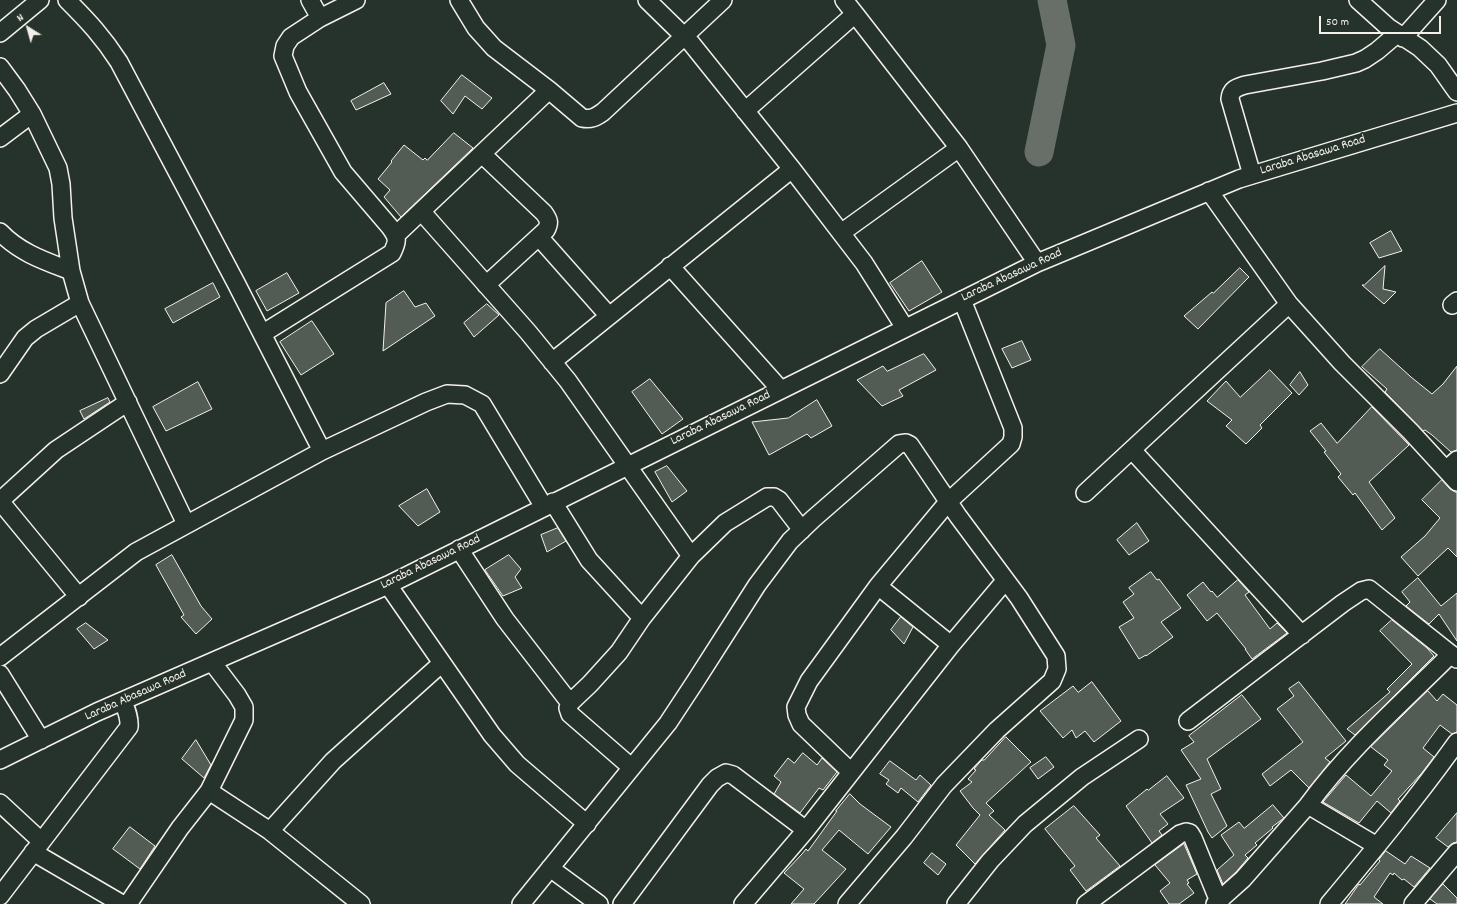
<!DOCTYPE html>
<style>
body{margin:0}
#map{position:relative;width:1457px;height:904px;overflow:hidden;background:#26332d;font-family:Dekko,sans-serif}
canvas{display:block}
.north{position:absolute;left:8px;top:8px;width:40px;height:40px;-webkit-text-stroke:3px #26332d;paint-order:stroke;rotate:323deg;font-size:11px;font-weight:700;line-height:16px;text-align:center;color:#f4f1e8}
.north::after{content:'';display:block;margin:auto;width:14px;height:18px;background:#f4f1e8;clip-path:polygon(50% 0,100% 100%,50% 72%,0 100%)}
.scale{position:absolute;left:1319px;top:16px;width:122px;height:18px;box-sizing:border-box;border:2px solid #f4f1e8;border-top:0;padding-left:5px;font-size:12px;line-height:14px;white-space:nowrap;color:#f4f1e8;-webkit-text-stroke:3px #26332d;paint-order:stroke}
</style>
<div id="map">
<canvas width="1457" height="904"></canvas>
<div class="north">N</div>
<div class="scale">50 m</div>
</div>
<script>
const context = document.querySelector('canvas').getContext('2d');
context.lineJoin = 'round';
function trace(path, color, width, dash) { context.strokeStyle = color; context.lineWidth = width; context.lineCap = dash ? 'butt' : 'round'; context.setLineDash(dash || []); context.stroke(path); }
function fillPath(path, color) { context.fillStyle = color; context.fill(path, 'evenodd'); }
function write(font, color, halo, rows, align = 'center') {
  context.font = font + ' Dekko,sans-serif'; context.lineWidth = 3.5; context.setLineDash([]); context.textBaseline = 'middle'; context.strokeStyle = halo; context.fillStyle = color; for (const [text, x, y, turn = 0] of rows) {
    context.save(); context.translate(x, y); context.rotate((+turn || 0) * Math.PI / 180); context.textAlign = isNaN(turn) ? turn : align; if (halo) context.strokeText(text, 0, 0); context.fillText(text, 0, 0); context.restore();
  }
}
trace(new Path2D(`
 M 1039,152 L 1061,45 L 1052,0`), '#676f68', 29);
const building = new Path2D(`
 M 462,75 L 492,98 L 482,109 L 465,96 L 453,114 L 441,101 Z
 M 384,83 L 391,94 L 356,110 L 351,101 Z
 M 454,133 L 473,148 L 401,217 L 384,197 L 390,190 L 378,179 L 392,162 L 391,161 L 404,145 L 423,160 L 425,158 L 427,160 Z
 M 1391,231 L 1402,251 L 1379,258 L 1370,243 Z
 M 922,261 L 942,292 L 909,311 L 890,283 Z
 M 1385,266 L 1383,289 L 1396,292 L 1384,304 L 1362,285 L 1364,285 Z
 M 1240,268 L 1249,277 L 1198,329 L 1184,316 L 1212,292 L 1213,293 Z
 M 287,273 L 299,293 L 267,311 L 256,291 Z
 M 213,283 L 220,297 L 173,323 L 165,309 Z
 M 404,291 L 415,307 L 426,303 L 435,316 L 383,351 L 386,303 Z
 M 487,304 L 499,315 L 474,337 L 464,323 Z
 M 312,321 L 334,354 L 301,375 L 280,342 Z
 M 1022,341 L 1031,360 L 1012,368 L 1002,349 Z
 M 1380,349 L 1411,377 L 1432,394 L 1443,384 L 1457,366 L 1457,450 L 1451,452 L 1432,435 L 1425,430 L 1423,431 L 1385,392 L 1387,389 L 1362,367 Z
 M 924,354 L 936,370 L 899,390 L 903,396 L 882,406 L 857,380 L 883,366 L 887,371 Z
 M 1270,370 L 1292,393 L 1260,425 L 1262,428 L 1246,444 L 1226,426 L 1232,420 L 1207,401 L 1226,381 L 1240,397 Z
 M 1300,372 L 1308,385 L 1299,395 L 1290,385 Z
 M 650,379 L 683,419 L 662,434 L 632,392 Z
 M 198,382 L 212,409 L 166,431 L 153,407 Z
 M 108,398 L 110,402 L 84,419 L 80,411 Z
 M 817,400 L 832,426 L 811,438 L 807,434 L 769,455 L 752,422 L 788,418 Z
 M 1372,407 L 1409,445 L 1369,482 L 1395,518 L 1382,530 L 1355,493 L 1353,495 L 1338,477 L 1341,474 L 1324,452 L 1326,451 L 1310,431 L 1321,423 L 1337,443 Z
 M 667,466 L 687,491 L 672,502 L 655,472 Z
 M 1442,480 L 1450,489 L 1457,493 L 1457,557 L 1448,548 L 1418,576 L 1401,557 L 1425,536 L 1440,518 L 1422,500 Z
 M 427,489 L 440,512 L 418,526 L 399,506 Z
 M 1137,523 L 1149,541 L 1129,555 L 1117,540 Z
 M 558,528 L 566,541 L 547,552 L 541,535 Z
 M 172,555 L 201,606 L 212,619 L 196,634 L 181,617 L 184,615 L 156,565 Z
 M 509,555 L 521,569 L 515,577 L 522,588 L 503,596 L 485,570 Z
 M 1151,572 L 1157,580 L 1159,579 L 1181,608 L 1161,622 L 1173,637 L 1146,656 L 1146,655 L 1139,659 L 1119,627 L 1134,618 L 1123,602 L 1134,594 L 1129,588 Z
 M 1418,578 L 1441,606 L 1457,593 L 1457,641 L 1439,614 L 1429,624 L 1406,606 L 1410,602 L 1402,592 Z
 M 1238,580 L 1249,592 L 1245,595 L 1270,629 L 1277,623 L 1287,633 L 1252,659 L 1245,649 L 1246,649 L 1217,613 L 1207,621 L 1187,595 L 1203,582 L 1211,592 L 1212,591 L 1217,597 Z
 M 901,617 L 913,627 L 904,644 L 891,630 Z
 M 1392,620 L 1427,648 L 1434,656 L 1355,735 L 1347,729 L 1390,692 L 1387,689 L 1412,664 L 1380,631 Z
 M 86,623 L 108,640 L 94,649 L 77,629 Z
 M 1092,682 L 1121,721 L 1094,742 L 1085,731 L 1076,738 L 1072,730 L 1063,738 L 1040,711 L 1073,686 L 1078,692 Z
 M 1299,682 L 1346,741 L 1325,758 L 1330,762 L 1309,788 L 1291,770 L 1270,786 L 1262,774 L 1303,742 L 1277,709 L 1294,696 L 1289,689 Z
 M 1428,691 L 1437,701 L 1443,694 L 1457,705 L 1457,732 L 1452,734 L 1440,725 L 1423,748 L 1434,757 L 1421,774 L 1398,799 L 1400,801 L 1391,813 L 1377,801 L 1359,823 L 1323,802 L 1346,775 L 1371,796 L 1392,771 L 1384,765 L 1388,760 L 1371,747 Z
 M 1242,695 L 1261,719 L 1207,759 L 1221,789 L 1211,794 L 1227,826 L 1212,838 L 1208,832 L 1186,785 L 1201,779 L 1181,750 L 1194,742 L 1189,736 Z
 M 1006,737 L 1031,762 L 986,803 L 994,811 L 989,815 L 1005,830 L 975,864 L 956,845 L 980,815 L 973,808 L 960,791 L 972,782 L 968,779 L 976,770 L 974,769 L 979,763 L 982,760 L 984,760 Z
 M 196,740 L 211,765 L 204,778 L 182,759 Z
 M 803,753 L 817,765 L 822,758 L 837,772 L 823,790 L 819,788 L 800,813 L 774,794 L 781,782 L 774,776 L 788,758 L 794,763 Z
 M 1046,757 L 1054,767 L 1038,779 L 1030,768 Z
 M 890,761 L 916,780 L 920,775 L 931,785 L 918,802 L 901,788 L 898,793 L 886,784 L 889,780 L 880,774 Z
 M 1167,776 L 1184,798 L 1160,814 L 1168,824 L 1159,831 L 1162,835 L 1152,843 L 1126,806 L 1147,789 L 1148,790 Z
 M 850,794 L 860,804 L 891,827 L 868,854 L 839,830 L 822,850 L 846,869 L 814,904 L 791,904 L 804,889 L 784,873 L 802,854 L 806,849 L 808,851 L 837,811 L 836,811 Z
 M 1273,805 L 1284,818 L 1272,827 L 1273,828 L 1255,843 L 1257,845 L 1245,855 L 1248,858 L 1236,872 L 1223,884 L 1217,870 L 1234,855 L 1221,835 L 1239,822 L 1244,828 Z
 M 1074,806 L 1100,835 L 1096,838 L 1120,866 L 1086,891 L 1070,870 L 1075,866 L 1045,829 Z
 M 1457,813 L 1457,842 L 1453,843 L 1448,847 L 1436,838 Z
 M 130,827 L 155,846 L 140,869 L 113,849 Z
 M 1184,844 L 1197,874 L 1187,880 L 1189,883 L 1187,884 L 1194,893 L 1179,904 L 1169,904 L 1160,891 L 1170,883 L 1155,865 Z
 M 1386,851 L 1405,864 L 1411,856 L 1430,868 L 1414,887 L 1404,879 L 1402,880 L 1394,873 L 1393,875 L 1390,873 L 1374,897 L 1383,904 L 1345,904 L 1359,884 L 1360,885 L 1380,861 L 1379,860 Z
 M 932,853 L 946,864 L 938,875 L 924,863 Z
 M 1443,884 L 1457,898 L 1457,904 L 1437,904 L 1430,899 Z`);
fillPath(building, '#525c55');
trace(building, '#f4f1e8', 1);
const street = new Path2D(`
 M 67,0 C 88,21 103,37 119,62 L 236,283 L 322,451
 M 310,0 L 320,18
 M 459,0 L 476,28 L 494,48 L 549,90 L 582,118 C 591,120 596,117 603,112 L 723,0
 M 647,0 L 691,43 L 792,169 L 864,263 L 905,328
 M 844,0 L 855,14
 M 1358,0 L 1388,27 L 1420,48 L 1438,65 L 1457,92
 M 0,33 L 40,0
 M 1403,38 L 1437,0
 M 0,67 L 17,90 L 32,114 L 58,168 L 61,184 L 63,218 L 71,271 L 80,303 L 186,524
 M 745,111 L 855,14 L 959,148 L 1037,263
 M 0,138 L 32,114
 M 482,154 L 544,213 C 549,220 550,223 546,230 L 486,285
 M 1252,175 L 1230,99 C 1231,89 1236,88 1245,85 L 1322,71 L 1356,63 L 1365,59 L 1377,51 L 1397,34
 M 1209,191 L 1289,304 L 1342,363 L 1411,432 L 1457,482
 M 421,211 L 528,332 L 568,381 L 691,556
 M 0,232 C 20,253 45,261 71,271
 M 841,233 L 959,148
 M 396,235 L 549,90
 M 539,237 L 609,316
 M 670,266 L 780,389
 M 1452,305 L 1457,301
 M 262,334 L 392,253 C 398,241 398,238 390,227 L 343,172 L 298,92 L 283,56 L 285,46 L 291,37 L 320,18 L 356,0
 M 552,362 L 792,169
 M 0,374 L 25,338 L 36,329 L 80,303
 M 1132,450 L 1302,635
 M 1446,470 L 1457,460
 M 1085,493 L 1289,304
 M 0,501 L 56,450 L 128,402
 M 0,501 L 79,597
 M 553,502 L 589,560 L 642,618
 M 459,549 L 505,619 L 570,703
 M 388,585 L 492,735 L 517,764 L 587,824
 M 878,586 L 951,645
 M 0,657 L 136,552 L 322,451 L 426,402 L 447,394 L 465,395 L 482,404 L 544,507
 M 0,674 L 41,740
 M 1188,721 L 1343,603 L 1361,591 L 1369,589 L 1457,659
 M 0,760 L 97,712 L 388,585 L 1037,263 L 1239,179 L 1457,113
 M 631,767 L 570,714 L 568,708 L 570,703 L 590,684 L 619,652 L 642,618 L 691,556 L 725,523 L 767,497 L 774,497 L 779,500 L 802,530
 M 851,772 L 801,724 L 797,715 L 796,707 L 809,681 L 878,586 L 948,502 L 1011,444 L 1013,437 L 1013,428 L 962,300
 M 209,791 L 270,831 L 361,904
 M 0,803 L 41,841
 M 1308,805 C 1349,749 1402,703 1451,654
 M 270,831 L 333,761 L 442,663
 M 33,852 L 122,904
 M 550,868 L 599,904
 M 0,896 L 129,727 C 130,718 126,709 123,701
 M 128,904 L 180,828 L 209,791 L 244,720 L 244,707 L 237,695 L 212,662
 M 521,904 L 668,723 L 695,682 L 757,585 L 790,541 L 813,519 L 899,444 L 906,443 L 910,445 L 958,516 L 1019,598 L 1056,656 L 1057,669 L 1052,681 L 997,730 L 944,785 L 904,837 L 847,904
 M 622,904 L 710,785 L 717,778 L 726,773 L 733,775 L 806,830
 M 743,904 L 806,830 L 951,645 L 1005,581
 M 956,904 L 990,861 L 1025,824 L 1082,777 L 1139,739
 M 1086,904 L 1180,834 L 1186,832 L 1190,833 L 1193,838 L 1220,904
 M 1215,904 L 1243,879 L 1308,805 L 1377,846
 M 1329,904 C 1373,851 1417,798 1457,742
 M 1413,904 L 1457,852`);
trace(street, '#f4f1e8', 20);
trace(street, '#26332d', 17);
write('13px', '#f4f1e8', '#26332d', [
 ["Laraba Abasawa Road",1313,156,-17],
 ["Laraba Abasawa Road",1012,276,-25],
 ["Laraba Abasawa Road",721,419,-26],
 ["Laraba Abasawa Road",431,563,-26],
 ["Laraba Abasawa Road",136,696,-24]
]);
</script>
